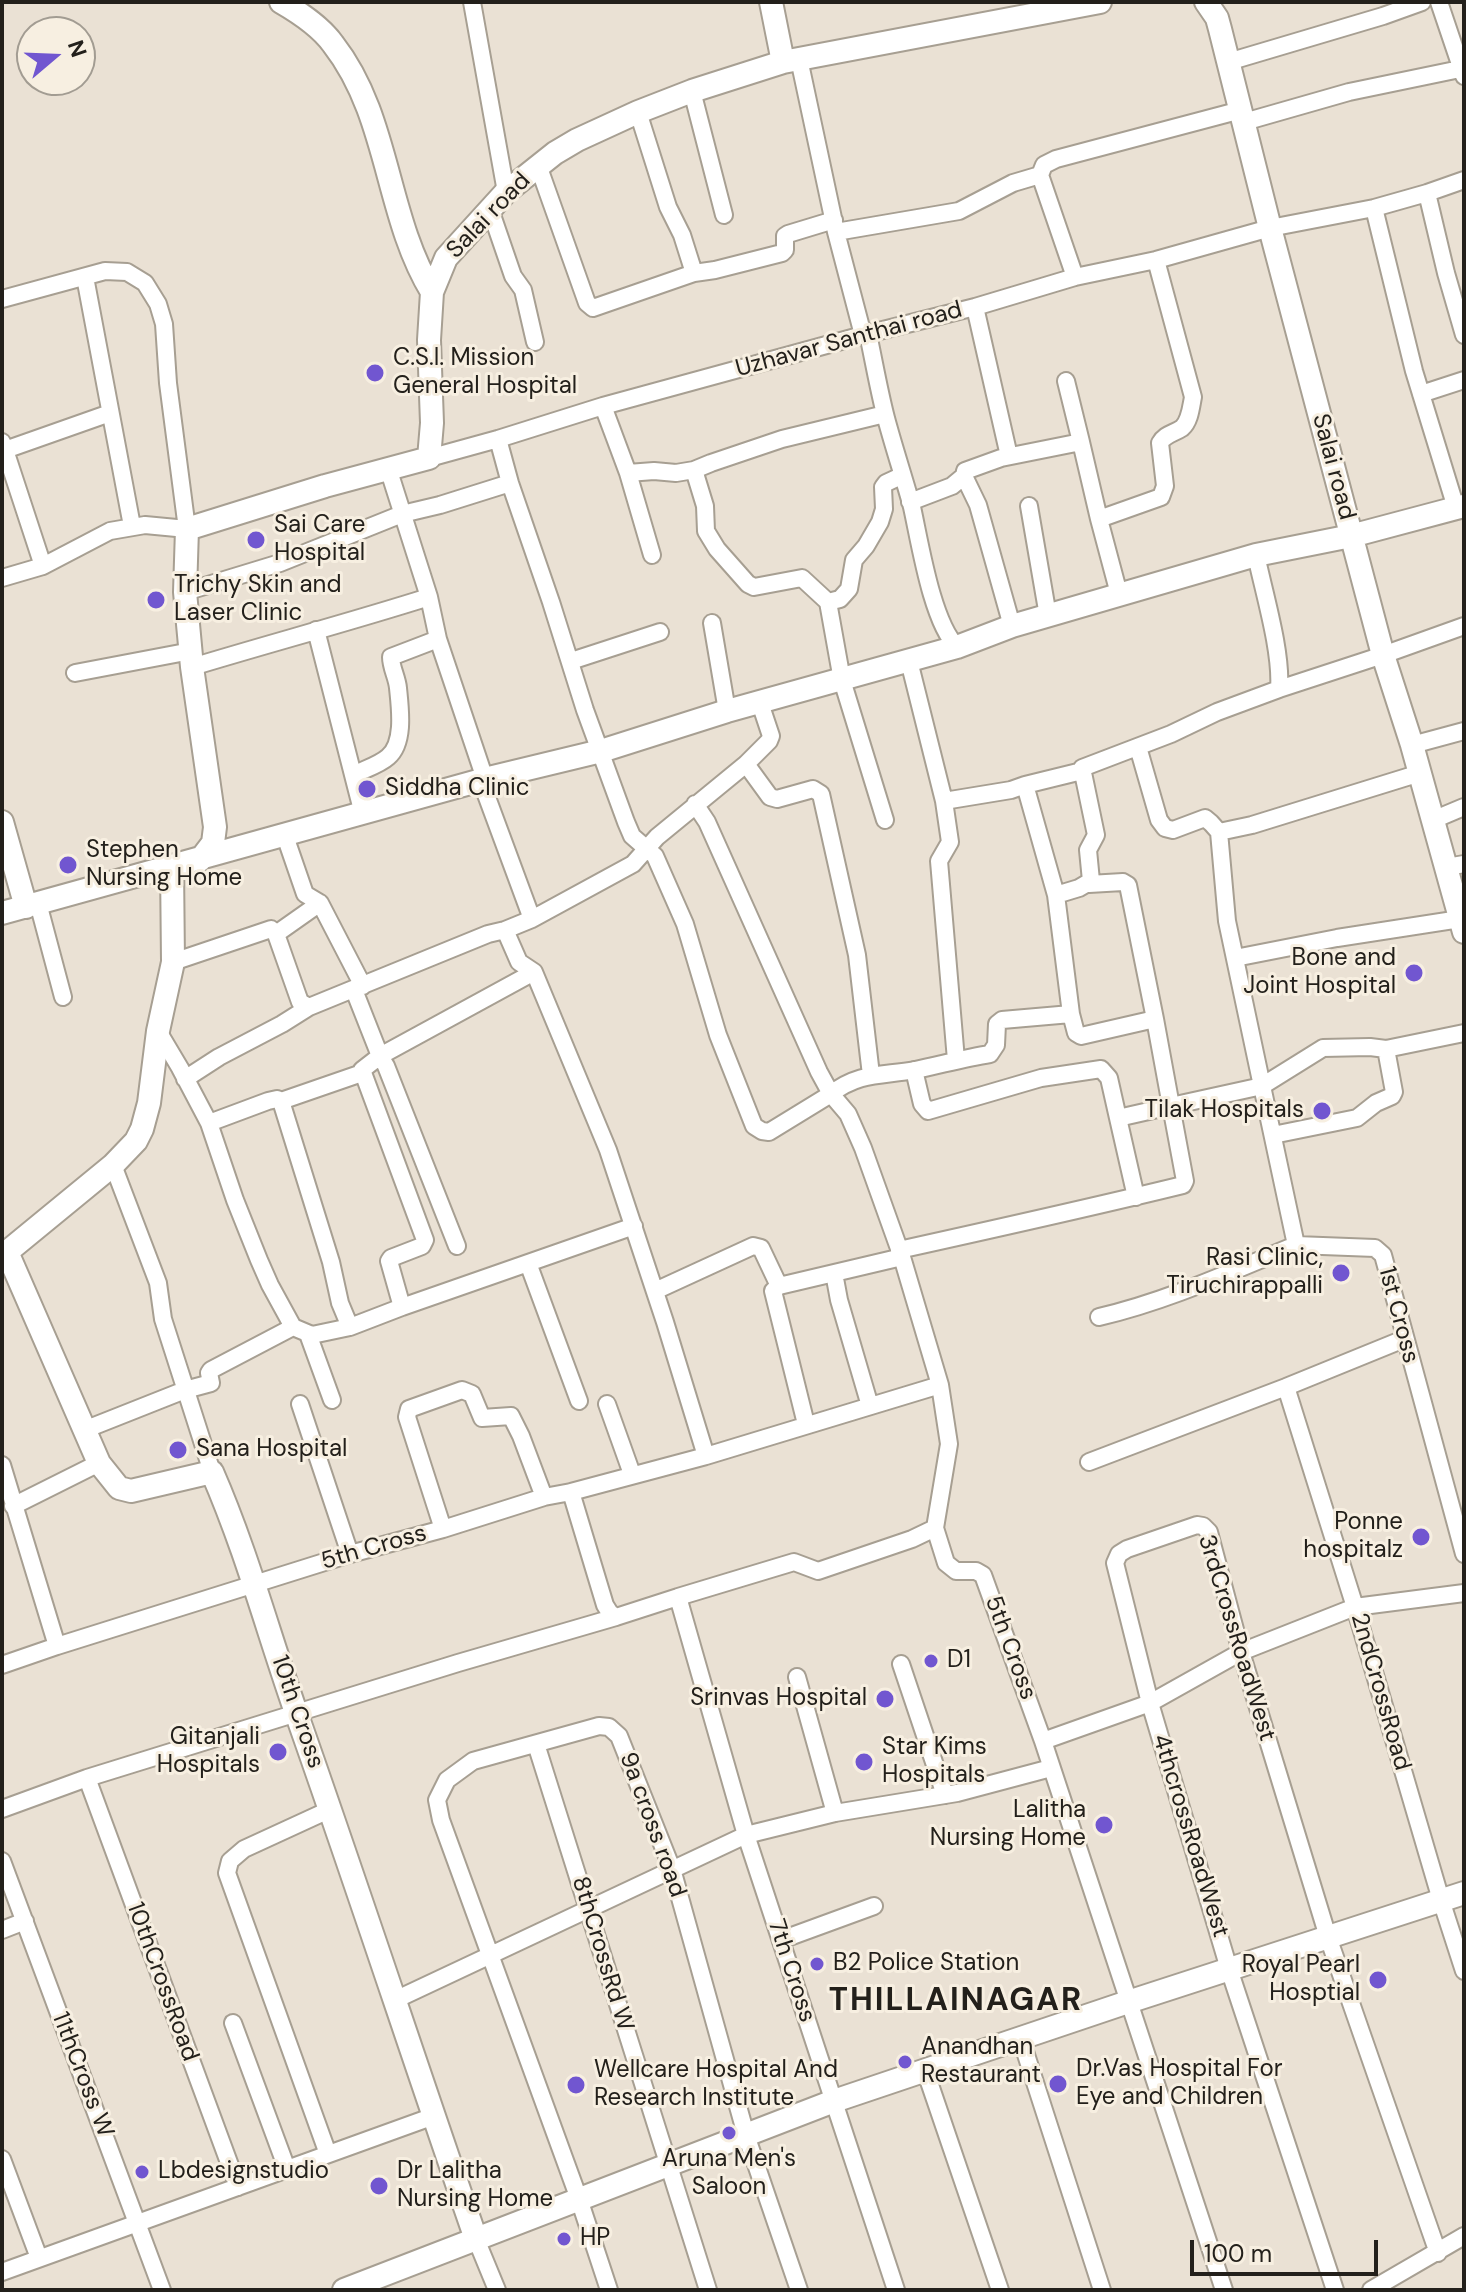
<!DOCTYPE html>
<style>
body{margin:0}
#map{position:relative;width:1466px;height:2292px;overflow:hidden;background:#eae1d4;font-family:"DM Sans",sans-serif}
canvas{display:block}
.frame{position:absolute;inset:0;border:4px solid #23201b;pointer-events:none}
.north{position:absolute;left:16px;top:16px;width:80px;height:80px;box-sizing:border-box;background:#f7efe1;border:2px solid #a29c92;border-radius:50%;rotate:71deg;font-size:22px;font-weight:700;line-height:32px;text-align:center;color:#23201b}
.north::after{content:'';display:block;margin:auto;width:28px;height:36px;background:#7156d0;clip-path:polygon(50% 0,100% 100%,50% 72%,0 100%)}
.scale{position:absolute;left:1190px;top:2240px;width:188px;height:36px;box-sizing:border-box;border:4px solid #23201b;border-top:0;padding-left:10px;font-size:24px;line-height:28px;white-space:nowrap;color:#23201b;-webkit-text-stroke:6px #f7efe1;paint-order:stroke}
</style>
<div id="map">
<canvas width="1466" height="2292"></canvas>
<div class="frame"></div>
<div class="north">N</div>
<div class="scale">100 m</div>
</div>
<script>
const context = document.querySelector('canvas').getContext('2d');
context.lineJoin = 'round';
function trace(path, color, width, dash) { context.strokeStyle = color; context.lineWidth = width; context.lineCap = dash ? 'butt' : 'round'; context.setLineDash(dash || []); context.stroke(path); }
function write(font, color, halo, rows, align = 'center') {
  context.font = font + ' "DM Sans",sans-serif'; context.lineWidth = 6; context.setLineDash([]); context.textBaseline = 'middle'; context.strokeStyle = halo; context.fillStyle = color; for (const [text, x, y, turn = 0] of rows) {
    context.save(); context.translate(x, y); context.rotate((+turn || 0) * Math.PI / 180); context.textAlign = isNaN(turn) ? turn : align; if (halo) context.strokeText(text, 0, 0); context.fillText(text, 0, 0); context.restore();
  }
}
const street = new Path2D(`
 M 472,2 L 506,192
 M 1439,2 L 1464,76
 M 799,59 L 836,232 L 863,335
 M 1228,62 L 1383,16 L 1422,2
 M 692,91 L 724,215
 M 638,112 L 668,207 L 682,235 L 694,273
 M 1244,122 L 1349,92 L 1460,69
 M 538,165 L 587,303 L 593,308 L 694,273 L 715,270 L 782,253 L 785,250 L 785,236 L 788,234 L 834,220
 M 1040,175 L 1075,277
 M 1427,193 L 1446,273 L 1464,335
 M 1374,208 L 1414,371 L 1456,508
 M 490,209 L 513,276 L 523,290 L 535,342
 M 836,232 L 959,211 L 1013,183 L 1040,175 L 1044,165 L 1056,159 L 1241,110
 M 85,277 L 132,526
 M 2,299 L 105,271 L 127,272 L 145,283 L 158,304 L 164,324 L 168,383 L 187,529 L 145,525 L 110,531 L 43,566 L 2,578
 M 975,307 L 1009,456
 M 868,334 C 874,362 879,391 886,418 C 894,448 904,478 912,507 C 920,543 932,622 957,647
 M 1066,381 L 1081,442
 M 1421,394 L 1464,380
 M 603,406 L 628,473 L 654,471 L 676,473 L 694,470 L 711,463 L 782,439 L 885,414
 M 498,439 L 510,483 L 551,602 L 585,710 L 626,822 L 632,836 L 655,856 L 685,924 L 718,1035 L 754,1126 L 762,1131 L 769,1132 L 831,1094 L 848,1114 L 863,1148 L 902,1257 L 940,1385 L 949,1444 L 935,1528 L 946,1563 L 956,1571 L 976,1571 L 983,1575 L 1043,1741 L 1224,2290
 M 2,442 L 5,450 L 110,413
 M 5,450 L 43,566
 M 429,458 L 498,439 L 603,406 L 863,335 L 975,307 L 1075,277 L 1156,260 L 1270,228 L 1374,208 L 1427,193 L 1464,180
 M 388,468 L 429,597 L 438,639 L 485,779
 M 694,470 L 705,506 L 706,531 L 717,549 L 748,584 L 754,587 L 802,578 L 828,602 L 842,680 L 885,820
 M 628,473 L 652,555
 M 910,502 L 952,486 L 964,476
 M 1029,506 L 1048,616
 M 185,592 L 280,563 L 402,514 L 440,505 L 510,483
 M 1119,594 L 1099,519 L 1161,497 L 1165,486 L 1160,443 C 1165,434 1173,434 1182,428 C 1190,421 1191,407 1193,397 L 1156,260
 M 828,602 L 840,599 L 849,589 L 854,560 L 866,546 L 880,522 L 884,509 L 883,487 L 886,483 L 901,476
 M 712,623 L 727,711
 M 1012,626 L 978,505 L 964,476 L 965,471 L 1001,458 L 1081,442 L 1099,519
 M 316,630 L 363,814
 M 571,661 L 660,632
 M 909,661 L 944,801 L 1011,790 L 1025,785 L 1056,895
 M 192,667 C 271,643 350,622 429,597
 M 75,673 L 191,651
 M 1279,689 L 1383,655 L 1464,626
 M 1412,745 L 1464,731
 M 1138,747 L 1159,820 L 1165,828 L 1173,830 L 1205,818 L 1211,823 L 1219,832 L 1227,921 L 1262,1086 L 1323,1048 L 1370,1047 L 1386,1049
 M 746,764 L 770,797 L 777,799 L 813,789 L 821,794 L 857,955 L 871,1075
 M 353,775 C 365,769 379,765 388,757 C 405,743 400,708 398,688 C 397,677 391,668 391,657 L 438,639
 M 481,781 L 532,919
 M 1025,785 L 1082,771
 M 944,801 L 950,842 L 939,861 L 956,1060
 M 695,804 L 707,822 L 819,1072 L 831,1094 C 859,1072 882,1076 915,1070 C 940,1065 964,1058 990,1054 L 996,1045 L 997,1024 L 1002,1020 L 1071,1014 L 1076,1033 L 1081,1036 L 1155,1019 L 1171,1106 L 1262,1086 L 1296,1245 L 1375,1248 L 1383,1255 L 1464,1554
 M 1433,820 L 1464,807
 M 1219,832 L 1252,825 L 1420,773
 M 285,836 L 305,894 L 320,903 L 363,986
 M 1447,867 L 1464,864
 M 1089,884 L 1123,882 L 1128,885 L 1155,1019
 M 38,903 L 63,997
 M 505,930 L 519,962 L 534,972 L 608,1150 L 665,1322 L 706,1456
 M 276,934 L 320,903
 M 1235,958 L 1337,938 L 1460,919
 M 173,962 L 271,929 L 276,934 L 300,1002 L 309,1007 L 488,934 L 505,930 L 532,919 L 633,864 L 657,837 L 746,764 L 769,741 L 771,736 L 760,703
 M 534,972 L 380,1056 L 362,1070 L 425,1240 L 422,1246 L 391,1258 L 389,1261 L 402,1307 L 634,1226
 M 354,990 L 380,1056 L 386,1066 L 457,1246
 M 1071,1014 L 1056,895 L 1079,888 L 1091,881 L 1088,850 L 1096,835 L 1082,768 L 1171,734 L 1217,712 L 1279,689 C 1282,652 1264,593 1256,555
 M 158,1031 L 180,1068 L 209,1123 L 235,1200 L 259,1260 L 270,1285 L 293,1327 L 312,1335 L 350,1327 L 340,1303 L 331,1262 L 281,1101
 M 914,1070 L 922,1104 L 928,1111 L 1041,1078 L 1101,1069 L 1109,1078 L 1118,1118
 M 185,1079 L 219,1057 L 282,1024 L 309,1007
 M 209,1123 L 268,1101 L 277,1099 L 281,1101 L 362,1073
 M 1273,1135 L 1357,1118 L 1376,1103 L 1392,1096 L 1394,1092 L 1386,1049 L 1464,1033
 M 113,1165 L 158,1283 L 163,1319 L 212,1472
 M 899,1250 C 994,1229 1089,1208 1183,1185 L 1185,1181 L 1171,1106 L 1118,1118 L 1136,1197
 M 528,1263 L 579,1401
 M 834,1273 L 839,1300 L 870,1406
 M 655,1291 L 753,1246 L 761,1248 L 779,1286
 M 1099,1317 C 1168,1301 1232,1271 1296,1245
 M 350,1327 L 402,1307
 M 308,1334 L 332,1400
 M 1286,1387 L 1355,1607 L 1441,1900 L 1464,1971
 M 300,1404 L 350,1554
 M 607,1404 L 632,1474
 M 806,1424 L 773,1291 L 779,1286 L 902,1257
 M 84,1430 L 185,1390 L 211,1383 L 209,1373 L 211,1370 L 293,1327
 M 1089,1462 L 1286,1387 L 1404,1339
 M 2,1465 L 57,1646
 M 571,1492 L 605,1605 L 610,1613 L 616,1617 L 678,1597 L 746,1835 L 896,2290
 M 13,1506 L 99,1463
 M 443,1529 L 407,1417 L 409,1409 L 462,1390 L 472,1394 L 482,1418 L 511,1416 L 521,1436 L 544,1497
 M 678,1597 L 794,1562 L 818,1571 L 912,1539 L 935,1528
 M 901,1664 L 945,1795
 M 2,1665 L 57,1646 L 350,1554 L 443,1529 L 544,1497 L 571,1492 L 706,1456 L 940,1385
 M 797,1677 L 835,1813
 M 1043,1741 L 1150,1703 L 1241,1652 L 1355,1607 L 1464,1593
 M 536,1744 L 708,2290
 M 87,1778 L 238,2187
 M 2,1809 L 87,1778 L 458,1663 L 616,1617
 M 2,1861 L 162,2290
 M 2,1930 L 25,1921
 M 781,1940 L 874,1906
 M 395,2000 L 746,1835 L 835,1813 L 957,1793 L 1051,1768
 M 233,2023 L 287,2169
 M 1021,2039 L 1102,2290
 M 925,2070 L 1000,2290
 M 328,2154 L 227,1873 L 230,1861 L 244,1849 L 331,1809
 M 2,2159 L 39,2258
 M 476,2239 L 497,2290
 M 2,2272 L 434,2116
 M 609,2290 L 579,2199 L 441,1820 L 437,1800 L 447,1780 L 473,1761 L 599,1726 L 609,1727 L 619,1736 L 672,1869 L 746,2135 L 799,2290
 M 1335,2290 L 1229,1969 L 1150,1703 L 1115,1563 L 1119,1554 L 1127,1549 L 1197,1525 L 1203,1526 L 1209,1532 L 1241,1652 L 1328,1937 L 1438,2253
 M 1371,2290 L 1464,2236`);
const secondary = new Path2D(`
 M 281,2 C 300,13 320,26 333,44 C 390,117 385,215 432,292
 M 771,2 L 783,62
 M 1206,2 L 1217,18 L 1220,29 L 1270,228 L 1383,655 L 1412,745 L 1464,932
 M 2,822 L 26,907
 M 200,860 L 213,843 L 215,827 L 192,667 L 185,592 L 187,529 L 325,486 L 429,458 L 432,423 L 429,340 L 432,292 L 446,258 L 506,192 L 555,153 L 577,140 L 638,112 L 692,91 L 783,62 L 1100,2
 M 172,866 L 173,962 L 158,1031 L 149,1103 L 142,1129 L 136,1141 L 113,1165 L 7,1252 L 99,1463 L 119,1488 L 131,1491 L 212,1472 C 247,1552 269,1636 298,1718 C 359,1891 416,2066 476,2239
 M 2,913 L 485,779 L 601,751 L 727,711 L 957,647 L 1012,626 L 1256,555 L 1351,536 L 1464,506
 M 344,2290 L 834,2101 L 1128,2002 L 1464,1893`);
trace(street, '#a79f92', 20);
trace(secondary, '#a79f92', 26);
trace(street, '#fff', 16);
trace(secondary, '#fff', 22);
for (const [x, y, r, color] of [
 [375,373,10,"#7156d0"],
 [256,540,10,"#7156d0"],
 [156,600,10,"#7156d0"],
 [367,789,10,"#7156d0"],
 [68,865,10,"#7156d0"],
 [1414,973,10,"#7156d0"],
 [1322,1111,10,"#7156d0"],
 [1341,1273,10,"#7156d0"],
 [178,1450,10,"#7156d0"],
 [1421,1537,10,"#7156d0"],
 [931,1661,8,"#7156d0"],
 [885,1699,10,"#7156d0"],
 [278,1752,10,"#7156d0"],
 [864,1762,10,"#7156d0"],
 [1104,1825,10,"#7156d0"],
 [817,1964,8,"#7156d0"],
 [1378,1980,10,"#7156d0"],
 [905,2062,8,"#7156d0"],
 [1058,2084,10,"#7156d0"],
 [576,2085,10,"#7156d0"],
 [729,2133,8,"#7156d0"],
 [142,2172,8,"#7156d0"],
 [379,2186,10,"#7156d0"],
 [564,2239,8,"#7156d0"]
]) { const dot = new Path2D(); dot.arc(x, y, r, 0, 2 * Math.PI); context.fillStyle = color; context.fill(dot); trace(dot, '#f7efe1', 3); }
write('24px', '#23201b', '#f7efe1', [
 ["Salai road",489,216,-46],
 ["Uzhavar Santhai road",849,340,-15],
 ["Salai road",1333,467,75],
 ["1st Cross",1398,1315,75],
 ["5th Cross",374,1548,-16],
 ["3rdCrossRoadWest",1236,1638,73],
 ["5th Cross",1010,1648,70],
 ["2ndCrossRoad",1380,1692,74],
 ["10th Cross",297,1712,71],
 ["9a cross road",652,1825,70],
 ["4thcrossRoadWest",1190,1836,73],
 ["8thCrossRd W",602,1954,73],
 ["7th Cross",791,1971,72],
 ["10thCrossRoad",162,1982,70],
 ["11thCross W",82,2075,69]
]);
write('24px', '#23201b', '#f7efe1', [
 ["C.S.I. Mission",393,359],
 ["General Hospital",393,387],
 ["Sai Care",274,526],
 ["Hospital",274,554],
 ["Trichy Skin and",174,586],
 ["Laser Clinic",174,614],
 ["Siddha Clinic",385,789],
 ["Stephen",86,851],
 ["Nursing Home",86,879],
 ["Bone and",1396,959,"right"],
 ["Joint Hospital",1396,987,"right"],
 ["Tilak Hospitals",1304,1111,"right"],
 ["Rasi Clinic,",1323,1259,"right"],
 ["Tiruchirappalli",1323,1287,"right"],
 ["Sana Hospital",196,1450],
 ["Ponne",1403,1523,"right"],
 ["hospitalz",1403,1551,"right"],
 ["D1",947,1661],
 ["Srinvas Hospital",867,1699,"right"],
 ["Gitanjali",260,1738,"right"],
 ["Hospitals",260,1766,"right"],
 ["Star Kims",882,1748],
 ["Hospitals",882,1776],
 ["Lalitha",1086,1811,"right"],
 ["Nursing Home",1086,1839,"right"],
 ["B2 Police Station",833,1964],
 ["Royal Pearl",1360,1966,"right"],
 ["Hosptial",1360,1994,"right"],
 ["Anandhan",921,2048],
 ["Restaurant",921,2076],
 ["Dr.Vas Hospital For",1076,2070],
 ["Eye and Children",1076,2098],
 ["Wellcare Hospital And",594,2071],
 ["Research Institute",594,2099],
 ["Aruna Men's",729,2160,"center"],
 ["Saloon",729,2188,"center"],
 ["Lbdesignstudio",158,2172],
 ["Dr Lalitha",397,2172],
 ["Nursing Home",397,2200],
 ["HP",580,2239]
], 'left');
context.letterSpacing = '2px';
write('bold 32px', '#23201b', '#f7efe1', [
 ["THILLAINAGAR",956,2002]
]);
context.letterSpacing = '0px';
</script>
